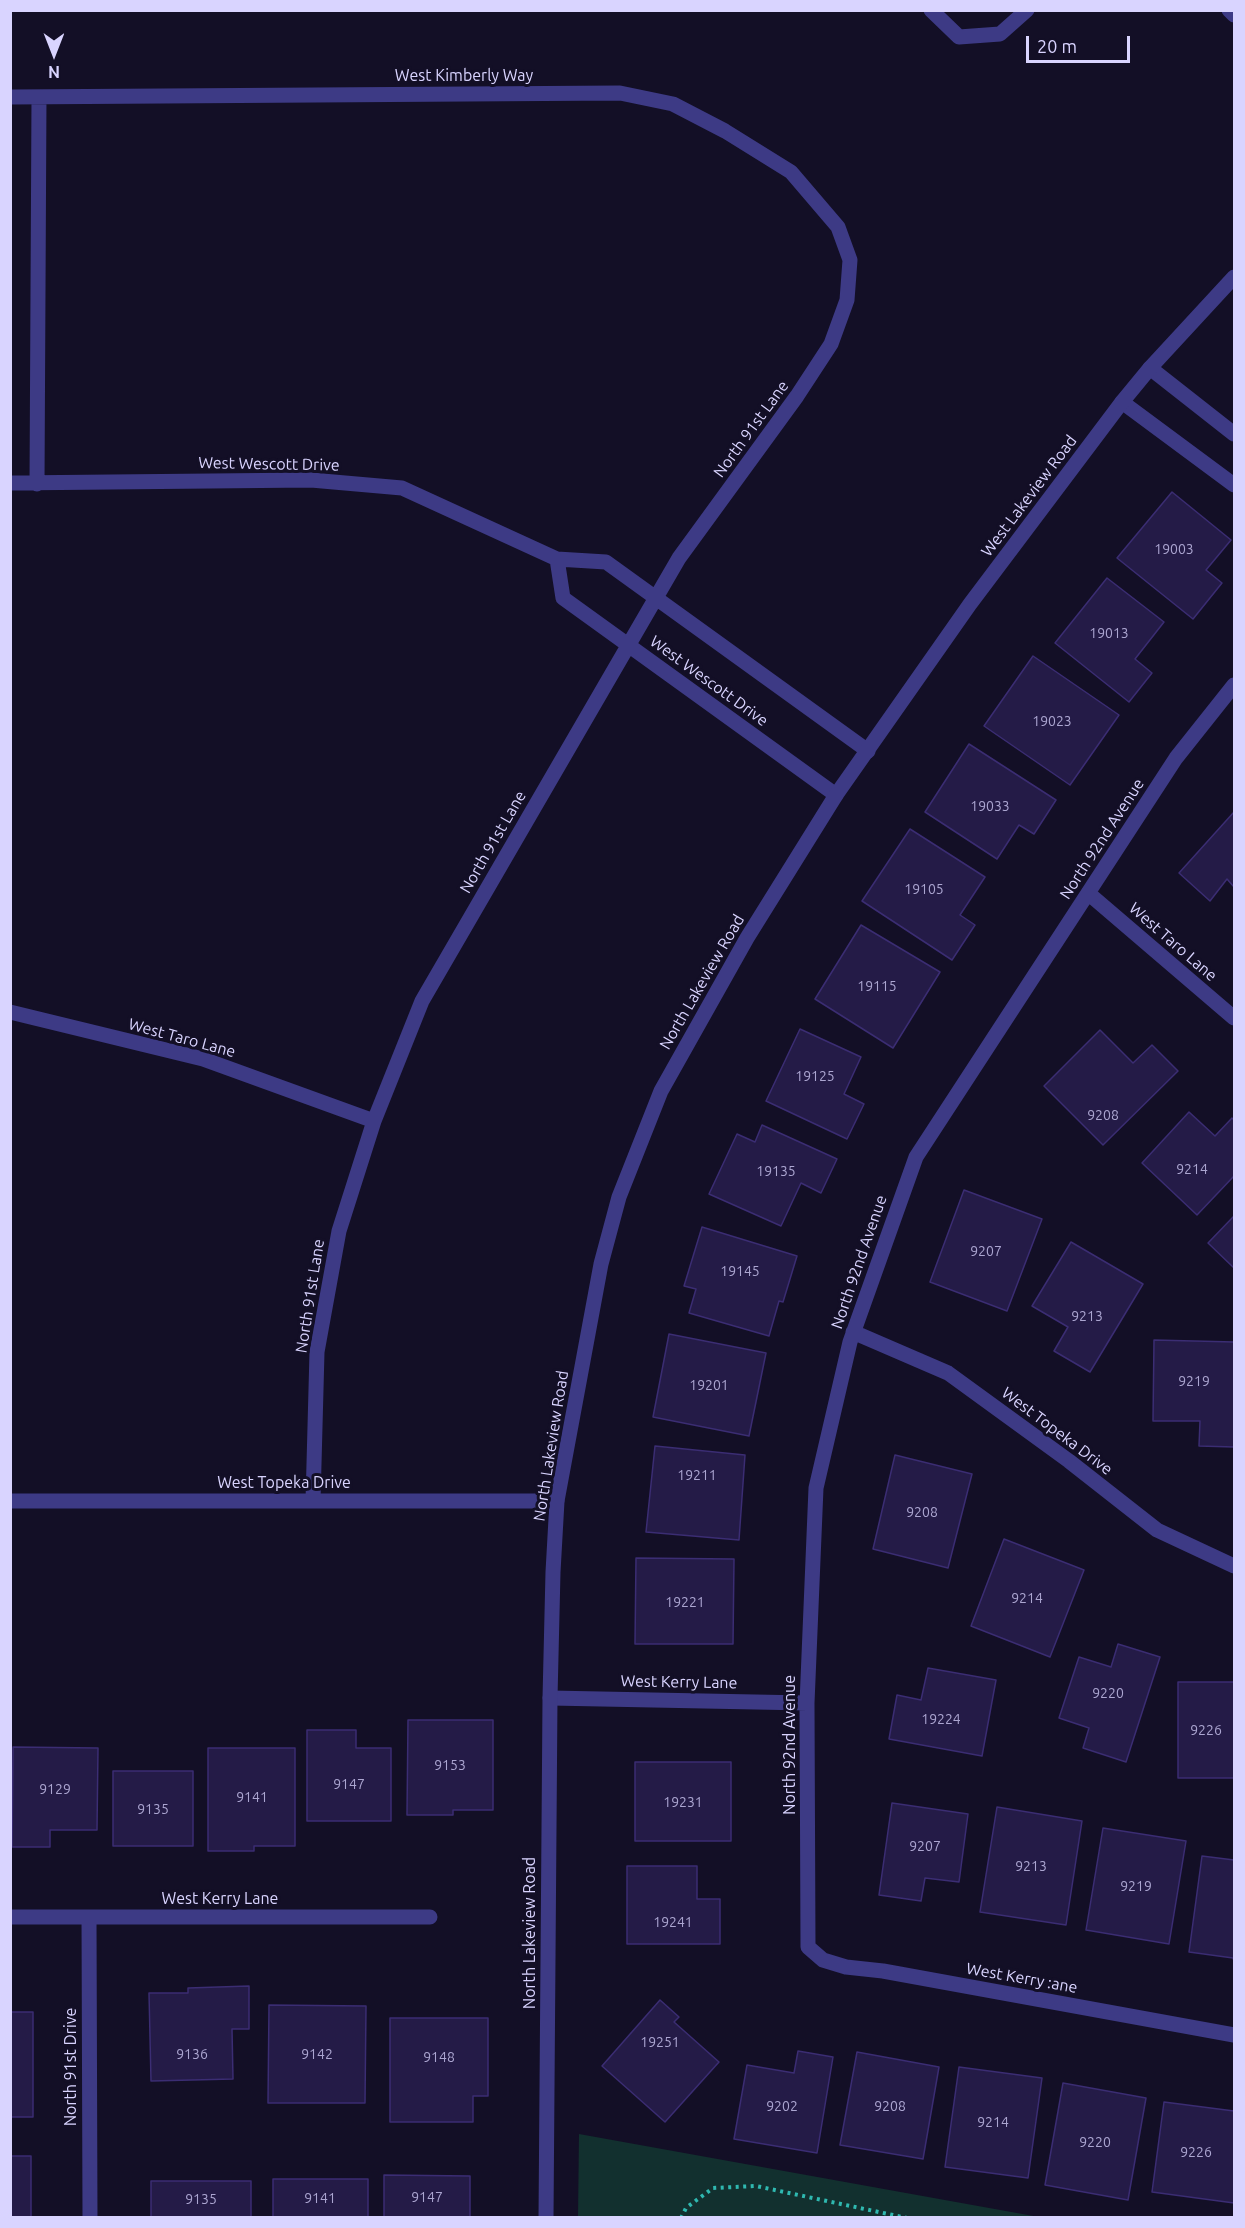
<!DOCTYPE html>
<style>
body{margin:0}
#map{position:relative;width:1245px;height:2228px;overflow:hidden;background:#130f26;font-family:Ubuntu,sans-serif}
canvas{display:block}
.frame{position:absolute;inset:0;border:12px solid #d9d4ff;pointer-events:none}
.north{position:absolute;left:24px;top:24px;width:60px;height:60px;-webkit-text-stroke:4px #130f26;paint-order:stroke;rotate:180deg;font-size:16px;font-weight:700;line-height:24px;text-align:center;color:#d9d4ff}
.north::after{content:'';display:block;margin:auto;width:21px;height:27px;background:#d9d4ff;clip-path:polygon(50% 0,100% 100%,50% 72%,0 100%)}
.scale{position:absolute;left:1026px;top:36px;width:104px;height:27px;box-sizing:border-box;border:3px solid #d9d4ff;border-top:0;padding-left:8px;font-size:18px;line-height:21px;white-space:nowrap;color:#d9d4ff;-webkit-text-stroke:4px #130f26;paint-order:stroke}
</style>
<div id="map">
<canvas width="1245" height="2228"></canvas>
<div class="frame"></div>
<div class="north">N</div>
<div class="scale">20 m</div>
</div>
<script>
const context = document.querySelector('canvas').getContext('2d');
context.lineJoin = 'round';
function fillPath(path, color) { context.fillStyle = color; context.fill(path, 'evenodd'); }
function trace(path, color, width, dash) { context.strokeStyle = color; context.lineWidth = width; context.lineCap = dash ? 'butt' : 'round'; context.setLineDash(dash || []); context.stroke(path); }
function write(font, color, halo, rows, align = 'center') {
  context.font = font + ' Ubuntu,sans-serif'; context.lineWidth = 6; context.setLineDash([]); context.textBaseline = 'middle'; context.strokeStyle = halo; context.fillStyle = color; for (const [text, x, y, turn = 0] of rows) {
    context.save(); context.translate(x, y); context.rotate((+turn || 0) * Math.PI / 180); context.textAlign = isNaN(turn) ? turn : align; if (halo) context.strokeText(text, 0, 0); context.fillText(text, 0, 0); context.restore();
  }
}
fillPath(new Path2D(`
 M 579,2134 L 1039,2217 L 578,2217 Z`), '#12302f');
const building = new Path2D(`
 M 1172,492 L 1231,540 L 1206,570 L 1222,583 L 1193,619 L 1117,558 Z
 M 1107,578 L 1164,622 L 1135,659 L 1152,673 L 1129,702 L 1055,643 Z
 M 1033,656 L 1119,715 L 1070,785 L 984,726 Z
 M 969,744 L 1056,800 L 1034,834 L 1019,825 L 997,859 L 925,812 Z
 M 1234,812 L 1234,887 L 1227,879 L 1210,901 L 1179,873 Z
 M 910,829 L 985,877 L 960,915 L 975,925 L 952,960 L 862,901 Z
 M 861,925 L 940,972 L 893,1048 L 815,999 Z
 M 800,1029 L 861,1057 L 844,1094 L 864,1104 L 847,1139 L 766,1101 Z
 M 1100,1030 L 1133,1063 L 1152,1045 L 1178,1071 L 1103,1145 L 1044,1086 Z
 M 1189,1112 L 1215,1136 L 1232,1118 L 1234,1120 L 1234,1176 L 1197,1215 L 1142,1163 Z
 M 762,1125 L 837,1159 L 821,1193 L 801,1183 L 781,1226 L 709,1194 L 737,1134 L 755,1142 Z
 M 964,1190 L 1042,1219 L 1007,1311 L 930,1282 Z
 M 1234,1216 L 1234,1268 L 1208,1243 Z
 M 702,1227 L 797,1256 L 783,1302 L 779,1301 L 769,1336 L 689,1313 L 696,1289 L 684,1286 Z
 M 1071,1242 L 1143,1284 L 1090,1372 L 1054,1351 L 1068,1327 L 1032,1306 Z
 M 669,1334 L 766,1353 L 749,1436 L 653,1417 Z
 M 1154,1340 L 1234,1342 L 1234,1447 L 1199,1446 L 1200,1421 L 1153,1421 Z
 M 655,1446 L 745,1455 L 739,1540 L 646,1532 Z
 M 895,1455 L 972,1474 L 948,1568 L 873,1549 Z
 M 1004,1539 L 1084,1570 L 1050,1657 L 971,1626 Z
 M 636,1558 L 734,1559 L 733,1644 L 635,1644 Z
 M 1118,1644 L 1160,1657 L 1126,1762 L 1083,1748 L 1089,1728 L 1059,1718 L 1079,1657 L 1111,1667 Z
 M 928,1668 L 996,1680 L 982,1756 L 889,1739 L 897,1695 L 921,1700 Z
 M 1178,1682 L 1234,1682 L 1234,1778 L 1178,1778 Z
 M 408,1720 L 493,1720 L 493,1810 L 453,1810 L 453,1815 L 407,1815 Z
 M 307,1730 L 356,1730 L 356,1748 L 391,1748 L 391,1821 L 307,1821 Z
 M 13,1747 L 98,1748 L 97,1830 L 50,1830 L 50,1847 L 12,1847 Z
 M 208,1748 L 295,1748 L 295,1846 L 254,1846 L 254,1851 L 208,1851 Z
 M 635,1762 L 731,1762 L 731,1841 L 635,1841 Z
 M 113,1771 L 193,1771 L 193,1846 L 113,1846 Z
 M 892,1803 L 968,1814 L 959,1882 L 925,1878 L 921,1901 L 879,1895 Z
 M 997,1807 L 1082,1821 L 1066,1925 L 980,1912 Z
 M 1103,1828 L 1186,1841 L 1169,1944 L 1086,1930 Z
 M 1202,1856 L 1234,1860 L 1234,1961 L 1233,1958 L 1189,1952 Z
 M 627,1866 L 697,1866 L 697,1899 L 720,1899 L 720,1944 L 627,1944 Z
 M 249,1986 L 249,2029 L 232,2029 L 233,2079 L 151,2081 L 149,1993 L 188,1993 L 188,1988 Z
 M 660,2000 L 679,2017 L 674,2022 L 719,2062 L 665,2122 L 602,2066 Z
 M 269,2005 L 366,2006 L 365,2103 L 268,2103 Z
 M 10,2012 L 33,2012 L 33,2117 L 10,2117 Z
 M 390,2018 L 488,2018 L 488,2096 L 473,2096 L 473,2122 L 390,2122 Z
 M 798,2051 L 833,2057 L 817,2153 L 734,2139 L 747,2065 L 794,2073 Z
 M 857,2052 L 939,2067 L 923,2159 L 840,2145 Z
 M 959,2067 L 1042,2078 L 1028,2178 L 945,2167 Z
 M 1063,2083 L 1146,2098 L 1128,2200 L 1045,2185 Z
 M 1164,2102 L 1234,2111 L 1234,2203 L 1152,2192 Z
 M 10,2156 L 31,2156 L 31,2218 L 10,2218 Z
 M 384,2175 L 470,2176 L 470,2218 L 384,2218 Z
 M 273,2179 L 368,2179 L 368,2218 L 273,2218 Z
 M 151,2181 L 251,2181 L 251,2218 L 151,2218 Z`);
fillPath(building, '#241b47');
trace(building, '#3b2d73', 1.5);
trace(new Path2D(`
 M 681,2218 L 686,2208 L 713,2188 L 756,2186 L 907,2218`), '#2fb8b0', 4, [3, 4.5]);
trace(new Path2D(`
 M 931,10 L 959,37 L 1000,34 L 1027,10
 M 1229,10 L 1234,15`), '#3d3a85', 15);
trace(new Path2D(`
 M 10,97 L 620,93 L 673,104 L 725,131 L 791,172 L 838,227 L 850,260 L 847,300 L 831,344 L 797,396 L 679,558 L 422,1001 L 374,1121 L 339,1231 L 317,1352 L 313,1501
 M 1150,368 L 1234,434
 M 1122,402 L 1234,485
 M 10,483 L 311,480 L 402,488 L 557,559 L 606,562 L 868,751
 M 37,484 L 39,97
 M 557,559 L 563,598 L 836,795
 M 1234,685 L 1176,758 L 916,1157 L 850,1342 L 816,1488 L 807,1703 L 808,1947 L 823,1960 L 846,1967 L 883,1971 L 1234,2035
 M 1088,893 L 1234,1018
 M 10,1012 L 203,1059 L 374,1121
 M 853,1332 L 948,1373 L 1069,1461 L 1157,1530 L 1234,1566
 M 10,1501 L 557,1501
 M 550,1698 L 807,1703
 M 10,1917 L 430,1917
 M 89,1917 L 90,2218`), '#3d3a85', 15);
trace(new Path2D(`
 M 546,2218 L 550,1698 L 553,1572 L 557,1501 L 601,1264 L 619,1197 L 661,1091 L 747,938 L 836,795 L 970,604 L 1122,402 L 1150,368 L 1234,277`), '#3d3a85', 15);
write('14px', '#aca6d1', null, [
 ["19003",1174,549],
 ["19013",1109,633],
 ["19023",1052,721],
 ["19033",990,806],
 ["19105",924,889],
 ["19115",877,986],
 ["19125",815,1076],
 ["9208",1103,1115],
 ["9214",1192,1169],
 ["19135",776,1171],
 ["9207",986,1251],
 ["19145",740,1271],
 ["9213",1087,1316],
 ["9219",1194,1381],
 ["19201",709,1385],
 ["19211",697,1475],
 ["9208",922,1512],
 ["9214",1027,1598],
 ["19221",685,1602],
 ["9220",1108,1693],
 ["19224",941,1719],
 ["9226",1206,1730],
 ["9153",450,1765],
 ["9147",349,1784],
 ["9129",55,1789],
 ["9141",252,1797],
 ["19231",683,1802],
 ["9135",153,1809],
 ["9207",925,1846],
 ["9213",1031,1866],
 ["9219",1136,1886],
 ["19241",673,1922],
 ["19251",660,2042],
 ["9136",192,2054],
 ["9142",317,2054],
 ["9148",439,2057],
 ["9202",782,2106],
 ["9208",890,2106],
 ["9214",993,2122],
 ["9220",1095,2142],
 ["9226",1196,2152],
 ["9147",427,2197],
 ["9141",320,2198],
 ["9135",201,2199]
]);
write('16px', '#d9d4ff', '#130f26', [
 ["West Kimberly Way",464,76],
 ["North 91st Lane",751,429,-54],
 ["West Wescott Drive",269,464,1],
 ["West Lakeview Road",1029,496,-53],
 ["West Wescott Drive",709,681,36],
 ["North 92nd Avenue",1102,839,-57],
 ["North 91st Lane",493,842,-60],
 ["West Taro Lane",1173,942,41],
 ["North Lakeview Road",702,982,-60],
 ["West Taro Lane",182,1038,15],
 ["North 92nd Avenue",859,1262,-71],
 ["North 91st Lane",310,1296,-81],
 ["West Topeka Drive",1057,1431,37],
 ["North Lakeview Road",551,1446,-81],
 ["West Topeka Drive",284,1483],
 ["West Kerry Lane",679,1682,1],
 ["North 92nd Avenue",790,1745,-90],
 ["West Kerry Lane",220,1899],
 ["North Lakeview Road",530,1933,-90],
 ["West Kerry :ane",1022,1978,10],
 ["North 91st Drive",71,2067,-90]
]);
</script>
